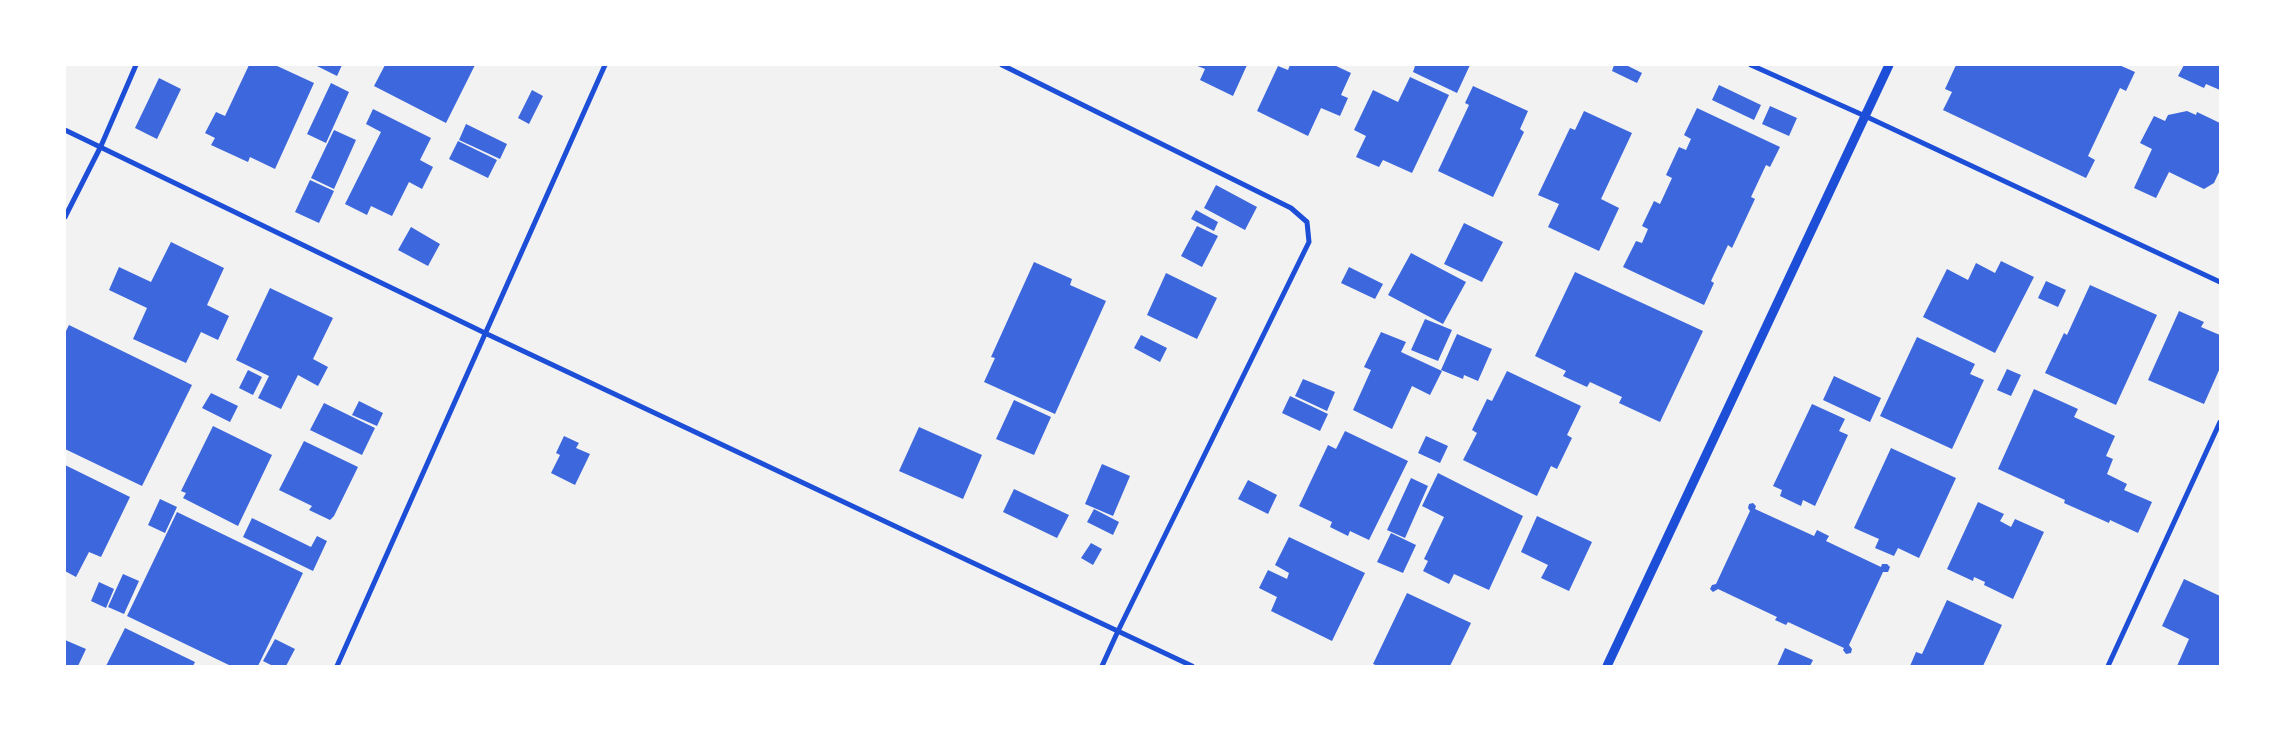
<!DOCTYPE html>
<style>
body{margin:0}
#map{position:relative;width:2285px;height:731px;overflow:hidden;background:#f2f2f2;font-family:"Golos Text",sans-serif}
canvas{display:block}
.frame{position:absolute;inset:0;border:66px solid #fff;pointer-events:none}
</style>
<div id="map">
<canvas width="2285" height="731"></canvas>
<div class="frame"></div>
</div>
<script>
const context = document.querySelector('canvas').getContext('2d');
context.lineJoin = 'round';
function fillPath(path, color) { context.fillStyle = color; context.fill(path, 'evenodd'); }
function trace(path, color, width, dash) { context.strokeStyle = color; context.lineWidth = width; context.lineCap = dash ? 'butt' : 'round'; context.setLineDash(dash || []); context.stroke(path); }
fillPath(new Path2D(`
 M 249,65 L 275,65 L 314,83 L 275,169 L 250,157 L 248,162 L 211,145 L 215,138 L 205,133 L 216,112 L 225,116 Z
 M 315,65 L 342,65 L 337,76 Z
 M 385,65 L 475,65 L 446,123 L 374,86 Z
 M 1195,65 L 1247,65 L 1233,96 L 1200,80 L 1205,69 Z
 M 1290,65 L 1334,65 L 1351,73 L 1341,95 L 1348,98 L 1340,116 L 1321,108 L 1308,136 L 1257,111 L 1278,66 L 1288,70 Z
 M 1412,65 L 1470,65 L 1457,93 L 1413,72 L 1415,66 Z
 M 1614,65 L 1626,65 L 1642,73 L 1637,83 L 1612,71 Z
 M 1956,65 L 2119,65 L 2135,72 L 2126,91 L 2120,88 L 2088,156 L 2095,160 L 2086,178 L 1943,110 L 1952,92 L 1945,89 Z
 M 2184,65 L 2220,65 L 2220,90 L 2206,84 L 2204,88 L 2178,76 Z
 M 1410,77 L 1449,95 L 1412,173 L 1383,160 L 1379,167 L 1356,157 L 1366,136 L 1354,130 L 1373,90 L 1398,102 Z
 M 159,78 L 181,89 L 157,139 L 135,128 Z
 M 331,83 L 349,92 L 326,143 L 307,134 Z
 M 1719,85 L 1761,105 L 1754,120 L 1712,100 Z
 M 1473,86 L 1528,111 L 1520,129 L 1524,132 L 1493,197 L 1438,171 L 1469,105 L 1465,103 Z
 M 532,90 L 543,96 L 529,124 L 518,118 Z
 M 1770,106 L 1797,118 L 1789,136 L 1762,124 Z
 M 1697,108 L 1780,147 L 1770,167 L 1766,165 L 1751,197 L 1755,199 L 1732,248 L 1728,245 L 1711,281 L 1714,283 L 1704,305 L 1623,267 L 1636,241 L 1642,243 L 1648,229 L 1642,226 L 1654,201 L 1660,204 L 1672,178 L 1666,175 L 1679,147 L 1686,150 L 1691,139 L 1684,135 Z
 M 373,109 L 431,138 L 420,160 L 433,167 L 422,189 L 409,182 L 392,216 L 371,206 L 367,215 L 345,204 L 381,132 L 366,124 Z
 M 1584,111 L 1632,133 L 1601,199 L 1619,208 L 1599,251 L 1548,227 L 1559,204 L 1538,195 L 1570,128 L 1575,130 Z
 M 2187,111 L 2196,115 L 2197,112 L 2220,123 L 2220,170 L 2214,183 L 2204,189 L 2169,172 L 2156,198 L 2134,188 L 2152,149 L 2140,143 L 2154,116 L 2165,121 L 2168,115 Z
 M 466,124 L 507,144 L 500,159 L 459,140 Z
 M 334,130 L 356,140 L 334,189 L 311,178 Z
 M 458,141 L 497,160 L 488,178 L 449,159 Z
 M 310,180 L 334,191 L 319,223 L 295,212 Z
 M 1216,185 L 1257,207 L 1245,230 L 1204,208 Z
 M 1196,210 L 1218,222 L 1214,231 L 1191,219 Z
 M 1464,223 L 1503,242 L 1482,282 L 1444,264 Z
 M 1197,226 L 1218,236 L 1202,267 L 1181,256 Z
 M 411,227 L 440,244 L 428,266 L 398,250 Z
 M 171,242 L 224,268 L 207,305 L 229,316 L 218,340 L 201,332 L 186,363 L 133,339 L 147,308 L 109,290 L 119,267 L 151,282 Z
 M 1411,253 L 1466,282 L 1443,324 L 1388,295 Z
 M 2001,261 L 2034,277 L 1995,353 L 1923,317 L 1947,269 L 1968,280 L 1976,263 L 1995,273 Z
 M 1034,262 L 1072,279 L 1070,285 L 1106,301 L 1055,414 L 984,382 L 995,358 L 991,357 Z
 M 1349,267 L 1383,284 L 1375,299 L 1341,283 Z
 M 1575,272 L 1703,331 L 1660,422 L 1619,403 L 1622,397 L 1590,382 L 1587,387 L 1563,376 L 1566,371 L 1535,356 Z
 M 1166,273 L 1217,298 L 1197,339 L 1147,315 Z
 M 2046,281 L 2066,290 L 2058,307 L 2038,298 Z
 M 2090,285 L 2157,315 L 2116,405 L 2045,373 L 2064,333 L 2067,335 Z
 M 270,288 L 333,318 L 313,359 L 328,367 L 318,386 L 298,375 L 281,409 L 258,398 L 269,376 L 236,360 Z
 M 2179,311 L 2204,322 L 2201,327 L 2220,335 L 2220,368 L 2204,404 L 2148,380 Z
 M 1425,319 L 1452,330 L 1438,361 L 1411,350 Z
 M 69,325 L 192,385 L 142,486 L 65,449 L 65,333 Z
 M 1381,332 L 1406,342 L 1401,352 L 1442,371 L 1430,395 L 1412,386 L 1392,429 L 1353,410 L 1371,370 L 1364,367 Z
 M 1457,334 L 1492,349 L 1478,381 L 1464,375 L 1463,379 L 1441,370 Z
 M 1141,335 L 1167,348 L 1160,362 L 1134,348 Z
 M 1917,337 L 1975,364 L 1970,374 L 1984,380 L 1952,449 L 1880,416 Z
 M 2007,369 L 2021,375 L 2011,396 L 1997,390 Z
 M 248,370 L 262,377 L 253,395 L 239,388 Z
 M 1507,371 L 1581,406 L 1567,435 L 1572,438 L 1557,469 L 1551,466 L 1537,496 L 1463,460 L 1477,433 L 1472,430 L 1487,399 L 1492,401 Z
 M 1834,376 L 1881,398 L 1870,422 L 1823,400 Z
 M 1303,379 L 1335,392 L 1327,411 L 1295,396 Z
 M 2034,389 L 2078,409 L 2074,417 L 2115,436 L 2106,456 L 2113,459 L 2107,474 L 2127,484 L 2124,490 L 2152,502 L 2138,533 L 2110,520 L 2109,523 L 2064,503 L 2065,500 L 1998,469 Z
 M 211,393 L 238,406 L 230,422 L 202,408 Z
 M 1290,396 L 1328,414 L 1320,431 L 1282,413 Z
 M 1014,400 L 1051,417 L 1034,455 L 996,439 Z
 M 359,401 L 383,413 L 377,426 L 352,415 Z
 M 324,403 L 375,428 L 362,455 L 310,430 Z
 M 1812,404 L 1845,419 L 1839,431 L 1848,435 L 1815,506 L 1803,500 L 1801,506 L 1780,496 L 1782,490 L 1773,486 Z
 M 213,426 L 272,455 L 238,526 L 183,498 L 186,493 L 181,491 Z
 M 919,427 L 982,455 L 963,499 L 899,471 Z
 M 1345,431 L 1408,461 L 1369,540 L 1350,531 L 1348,536 L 1330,527 L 1332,522 L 1299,506 L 1328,445 L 1336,449 Z
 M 564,436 L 579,443 L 576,448 L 590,454 L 575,485 L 551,473 L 560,455 L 556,453 Z
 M 1426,436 L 1448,446 L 1440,463 L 1418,453 Z
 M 304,441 L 358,467 L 334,516 L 330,520 L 309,510 L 312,506 L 279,490 Z
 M 1891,448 L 1956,478 L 1919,558 L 1898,548 L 1894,556 L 1875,548 L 1879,539 L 1854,528 Z
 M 1102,464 L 1130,476 L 1113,516 L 1085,504 Z
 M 65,465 L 130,497 L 101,557 L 89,552 L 76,577 L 65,571 Z
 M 1438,473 L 1523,516 L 1489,590 L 1454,574 L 1449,584 L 1423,571 L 1428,561 L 1424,559 L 1444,517 L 1422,506 Z
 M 1411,478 L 1428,486 L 1405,538 L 1387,530 Z
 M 1248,480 L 1277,495 L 1268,514 L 1238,499 Z
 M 1014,489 L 1069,515 L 1057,538 L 1003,512 Z
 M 160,499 L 177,507 L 165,533 L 148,525 Z
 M 1978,502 L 2004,514 L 2000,521 L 2011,527 L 2015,519 L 2044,532 L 2013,599 L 1984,585 L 1985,582 L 1974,577 L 1973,581 L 1947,569 Z
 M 1753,503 L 1756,506 L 1755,509 L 1814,536 L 1817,530 L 1829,536 L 1826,541 L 1881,567 L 1882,564 L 1887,564 L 1890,567 L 1888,572 L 1883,572 L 1849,645 L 1852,649 L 1851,653 L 1846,654 L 1843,650 L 1844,648 L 1788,622 L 1786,625 L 1775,620 L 1777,617 L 1718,589 L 1713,592 L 1710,589 L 1712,585 L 1716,584 L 1750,511 L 1748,508 L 1749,504 Z
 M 1094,509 L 1119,522 L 1113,535 L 1087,522 Z
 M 177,512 L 303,573 L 258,666 L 231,666 L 127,616 Z
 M 1537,516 L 1592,542 L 1569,591 L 1541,578 L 1548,565 L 1521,552 Z
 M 252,518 L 311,547 L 317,536 L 327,541 L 313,571 L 243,537 Z
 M 1391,533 L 1416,545 L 1403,573 L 1377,562 Z
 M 1289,537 L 1365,573 L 1332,641 L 1271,611 L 1277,597 L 1259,588 L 1268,570 L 1287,579 L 1289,573 L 1275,565 Z
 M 1091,543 L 1102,549 L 1093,565 L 1081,558 Z
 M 123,574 L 139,581 L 124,614 L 108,607 Z
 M 2184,579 L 2220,596 L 2220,666 L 2177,666 L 2189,639 L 2162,626 Z
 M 99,582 L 114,589 L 106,608 L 91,601 Z
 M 1407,593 L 1471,623 L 1450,666 L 1378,666 L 1373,664 Z
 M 1947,600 L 2002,625 L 1983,666 L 1910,666 L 1916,652 L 1922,654 Z
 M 125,628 L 195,662 L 193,666 L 106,666 Z
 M 275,639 L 295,649 L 286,666 L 273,666 L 263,661 Z
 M 65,640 L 86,649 L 78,666 L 65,665 Z
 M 1785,648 L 1813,660 L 1810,666 L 1777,666 Z`), '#3d67dc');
trace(new Path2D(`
 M 1002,65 L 1291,208 L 1307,222 L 1309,242 L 1118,631 L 1102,666
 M 1751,65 L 1865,116 L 2220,282
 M 65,130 L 487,334 L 1192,666
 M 65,217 L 101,146 L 136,65
 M 337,666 L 605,65
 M 2108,666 L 2220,422`), '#1d4ed8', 5);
trace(new Path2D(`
 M 1607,666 L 1889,65`), '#1d4ed8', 9);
</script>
